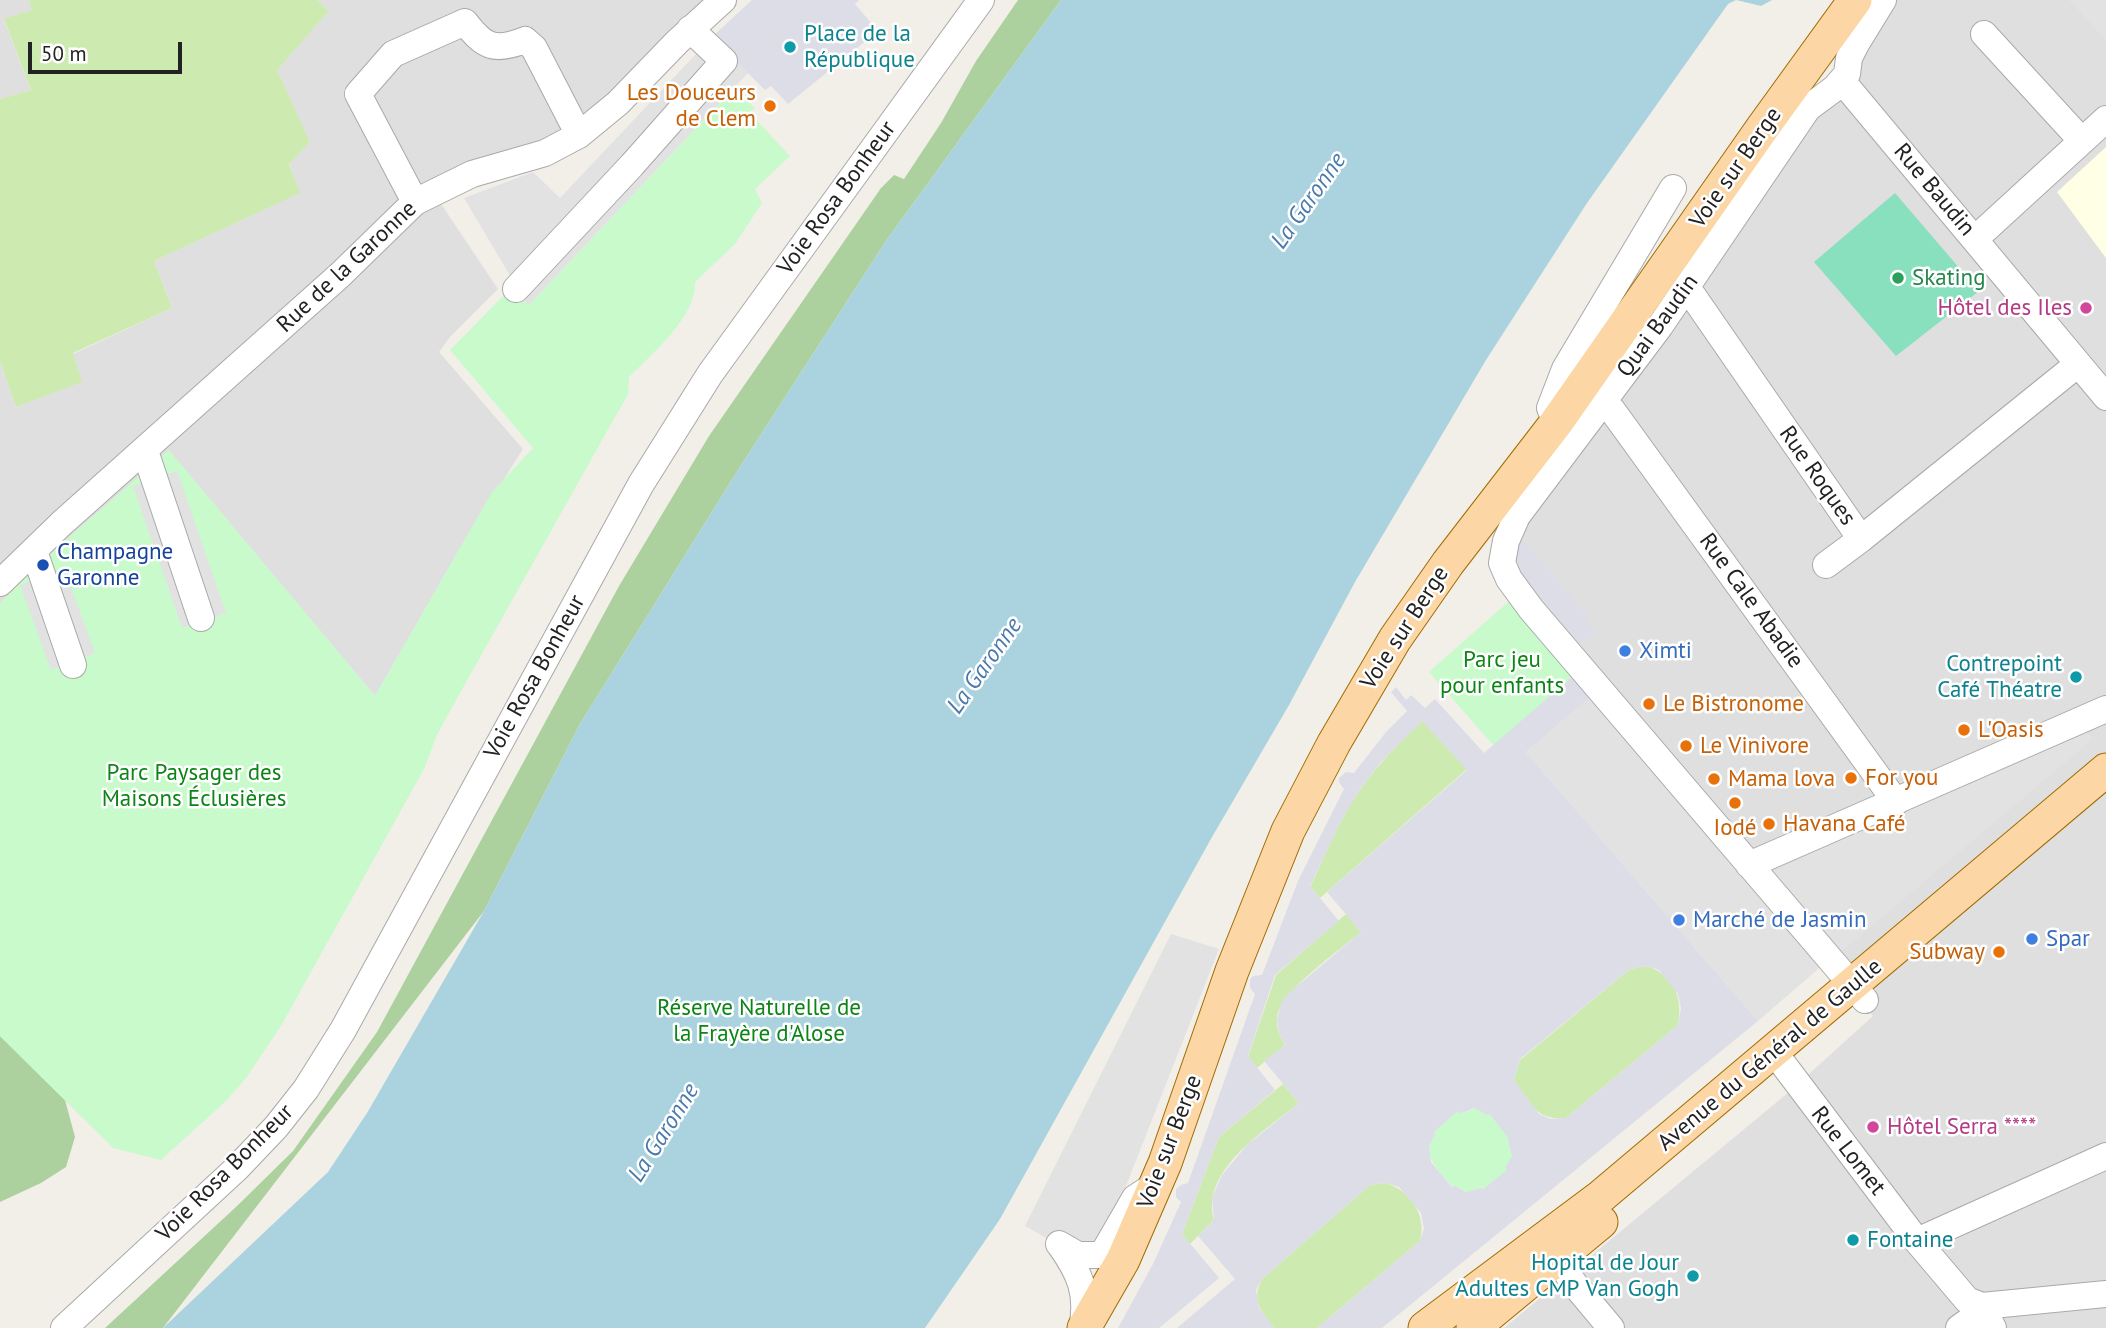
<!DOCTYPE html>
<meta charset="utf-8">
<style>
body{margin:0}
#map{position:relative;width:2106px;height:1328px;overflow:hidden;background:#f2efe9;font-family:"PT Sans",sans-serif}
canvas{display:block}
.scale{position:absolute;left:28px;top:42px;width:154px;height:32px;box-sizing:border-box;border:4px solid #222;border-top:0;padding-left:9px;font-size:21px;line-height:24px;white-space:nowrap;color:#222;-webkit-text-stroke:5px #fff;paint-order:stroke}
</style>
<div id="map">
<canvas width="2106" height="1328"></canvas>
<div class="scale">50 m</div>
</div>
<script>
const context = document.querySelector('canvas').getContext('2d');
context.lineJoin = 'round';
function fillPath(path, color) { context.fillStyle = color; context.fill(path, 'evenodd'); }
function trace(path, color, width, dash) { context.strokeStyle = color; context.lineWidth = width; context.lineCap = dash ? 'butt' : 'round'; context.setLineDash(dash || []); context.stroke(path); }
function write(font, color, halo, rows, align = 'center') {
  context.font = font + ' "PT Sans",sans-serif'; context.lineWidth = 5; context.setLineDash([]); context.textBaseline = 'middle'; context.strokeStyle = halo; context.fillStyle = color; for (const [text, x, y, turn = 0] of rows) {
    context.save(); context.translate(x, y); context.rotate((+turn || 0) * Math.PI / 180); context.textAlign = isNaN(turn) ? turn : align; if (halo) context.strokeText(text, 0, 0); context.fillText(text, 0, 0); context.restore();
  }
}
fillPath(new Path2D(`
 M 0,0 L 29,0 L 33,10 L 4,20 L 31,90 L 0,99 Z
 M 317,0 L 706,0 L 585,121 L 433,192 L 498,289 L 450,337 L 439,352 L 523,449 L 461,547 L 375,696 L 169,451 L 51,553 L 0,603 L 0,361 L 16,407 L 81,381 L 73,354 L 172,308 L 154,261 L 299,193 L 289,163 L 310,142 L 276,70 L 329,11 Z
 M 1879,0 L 2106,0 L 2106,1328 L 1504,1328 L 1789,1092 L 1873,1016 L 1509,575 L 1523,528 L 1707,279 Z`), '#e0dfdf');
fillPath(new Path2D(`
 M 2106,147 L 2106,258 L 2057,192 Z`), '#ffffe5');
fillPath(new Path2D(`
 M 29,0 L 317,0 L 329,11 L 277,70 L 310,142 L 289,164 L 300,193 L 154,261 L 172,308 L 73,353 L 82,382 L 16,407 L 0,361 L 0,99 L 31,90 L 4,19 L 32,10 Z
 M 1422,720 L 1467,769 L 1320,898 L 1310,887 C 1326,854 1339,819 1360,790 C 1378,764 1400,742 1422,720 Z
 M 1346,914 L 1361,932 C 1340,950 1279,992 1277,1018 C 1276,1028 1280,1036 1285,1045 L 1257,1068 L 1248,1057 L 1276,975 Z
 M 1647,966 C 1675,976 1683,998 1678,1025 L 1566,1118 C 1537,1121 1528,1103 1514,1080 L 1520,1060 L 1630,969 Z
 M 1283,1084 L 1299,1103 C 1266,1130 1200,1170 1214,1220 L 1190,1244 L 1182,1234 L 1219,1137 Z
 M 1386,1183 C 1411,1191 1427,1216 1420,1241 L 1317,1328 L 1274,1328 C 1260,1310 1251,1301 1262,1279 L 1370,1185 Z`), '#cdebb0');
fillPath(new Path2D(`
 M 1018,0 L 1061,0 L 886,241 L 738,470 L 580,724 L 484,911 L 163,1328 L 105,1328 L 237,1206 L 293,1151 L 377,1032 L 619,586 L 709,436 L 881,188 L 894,175 L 904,179 L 941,123 L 976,61 Z
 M 0,1036 L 65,1100 L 75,1137 L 66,1167 L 41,1183 L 0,1202 Z`), '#add19e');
fillPath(new Path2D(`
 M 734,88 L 755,108 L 750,113 L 790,156 L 755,189 L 762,203 L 735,244 L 695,282 C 697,316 652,354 629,377 L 628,394 L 451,709 L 437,735 L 424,769 L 281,1026 L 246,1078 L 226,1101 L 161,1160 L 113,1148 L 0,1036 L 0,603 L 51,553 L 169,450 L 375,696 L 492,492 L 533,448 L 450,350 L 515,284 L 528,306 Z
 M 1509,601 L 1574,675 L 1494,746 L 1429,672 Z
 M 1475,1108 L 1487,1115 L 1490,1113 L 1510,1139 L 1508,1141 L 1512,1156 L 1506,1168 L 1508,1170 L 1483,1189 L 1481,1188 L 1467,1192 L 1455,1186 L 1453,1187 C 1440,1172 1419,1154 1435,1134 L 1433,1132 L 1458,1111 L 1460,1114 Z`), '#c8facc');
fillPath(new Path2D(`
 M 1895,193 L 1979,291 L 1896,356 L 1814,262 Z`), '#88e0be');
fillPath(new Path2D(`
 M 2069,0 L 2106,0 L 2106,40 Z
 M 712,37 L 748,73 L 528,306 L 464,198 L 533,172 L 560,198 Z
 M 177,471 L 226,613 L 182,628 L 133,486 Z
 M 64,569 L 95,653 L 51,670 L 20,585 Z
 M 1593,695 L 1825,963 L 1758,1021 L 1526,752 Z
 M 2082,725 L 2093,739 L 1839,954 L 1770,873 Z
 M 1171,934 L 1219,949 L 1095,1265 L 1025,1226 Z`), '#e2e2e2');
fillPath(new Path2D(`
 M 752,0 L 859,0 L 855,4 L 878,31 L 788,104 L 771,86 L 765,90 L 712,37 Z
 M 1521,542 L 1527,544 L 1588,616 L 1586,620 L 1596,632 L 1578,646 L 1547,612 L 1539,592 L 1526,588 L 1516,569 L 1516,553 Z
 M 1574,675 L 1593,695 L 1526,752 L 1758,1021 L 1382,1328 L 1317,1328 L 1420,1241 L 1424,1229 L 1421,1213 L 1399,1187 L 1386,1183 L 1370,1185 L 1262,1279 L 1256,1290 L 1259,1308 L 1274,1328 L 1177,1328 L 1235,1279 L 1198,1236 L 1214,1220 L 1212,1198 L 1222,1175 L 1247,1145 L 1299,1103 L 1264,1061 L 1285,1045 L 1279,1033 L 1277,1019 L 1282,1001 L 1290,992 L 1361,932 L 1327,892 L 1467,770 L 1422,721 L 1381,762 L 1359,791 L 1342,819 L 1310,886 L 1339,921 L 1275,975 L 1248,1056 L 1275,1090 L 1219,1137 L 1182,1234 L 1219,1278 L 1159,1328 L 1118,1328 L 1154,1262 L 1181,1202 L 1176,1197 L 1176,1189 L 1181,1185 L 1188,1183 L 1255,994 L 1250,988 L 1250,979 L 1253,976 L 1262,975 L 1298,881 L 1344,789 L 1339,782 L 1339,778 L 1346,772 L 1354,773 L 1386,732 L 1407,711 L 1391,692 L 1396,687 L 1406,700 L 1411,695 L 1425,708 L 1435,699 L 1484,753 ZM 1647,966 L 1659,970 L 1678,994 L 1681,1008 L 1678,1025 L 1566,1118 L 1551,1119 L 1539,1114 L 1514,1080 L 1520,1059 L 1630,969 ZM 1474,1108 L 1487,1115 L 1490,1114 L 1509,1139 L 1508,1141 L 1512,1156 L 1505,1168 L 1507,1170 L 1483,1189 L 1481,1188 L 1466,1192 L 1455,1186 L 1452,1187 L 1431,1162 L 1429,1146 L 1435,1134 L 1434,1132 L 1458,1111 L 1460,1114 Z`), '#dddde8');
fillPath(new Path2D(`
 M 1061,0 L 1772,0 L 1761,6 L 1736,0 L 1728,4 L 1587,203 L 1486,360 L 1355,582 L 1289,705 L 1212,837 L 1000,1219 L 925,1328 L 163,1328 L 328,1172 L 367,1113 L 484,911 L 580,724 L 738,470 L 886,241 Z`), '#aad3df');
const minor = new Path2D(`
 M 1984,34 L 2082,141
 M 1842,81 L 2106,397
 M 415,202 L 358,94 L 393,54 L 465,22 C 484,47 494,52 525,40 L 534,48 L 579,135
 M 1975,239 L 2106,119
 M 516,289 L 632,165 L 724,61 L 690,29
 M 1686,289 L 1693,296 L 1861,539 L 2078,364
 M 1604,402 L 1612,410 L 1896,802
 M 1556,423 L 1550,408 L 1565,369 L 1673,188
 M 145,451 L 201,618
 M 34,551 L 73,665
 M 1826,565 L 1861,539
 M 0,583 L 62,523 L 340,275 L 415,202 L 472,174 L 545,153 L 579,135 L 618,103 L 677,42 L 723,0
 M 1749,865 L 2106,709
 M 1865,1000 L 1531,609 L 1509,579 L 1502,563 L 1506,541 L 1517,516 L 1660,326 L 1808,108 L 1835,88 L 1847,74 L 1849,58 L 1856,44 L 1883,0
 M 1774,1052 L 1917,1241 L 1967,1300 L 1982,1306 L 2106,1294
 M 1917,1241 L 2106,1156
 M 1546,1243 L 1575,1285 L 1611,1328
 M 1059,1244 L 1078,1255 L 1099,1255 L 1105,1250 L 1135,1198 L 1149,1189
 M 1060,1245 C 1080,1273 1089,1294 1082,1328
 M 1982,1306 L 1993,1328
 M 64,1328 L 236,1169 L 276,1127 L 306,1089 L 343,1030 L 641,484 L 710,374 L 981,0
 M 1959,1328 L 1973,1318 L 1982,1306`);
const major = new Path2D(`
 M 1084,1328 L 1123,1260 L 1165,1163 L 1232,971 L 1288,831 L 1334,743 L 1395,639 L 1448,563 L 1556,423 L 1763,127 L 1855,0
 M 1425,1328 L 1599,1198 L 2106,770
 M 1473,1328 L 1601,1222`);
trace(minor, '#a9a9a9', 28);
trace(major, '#a06b00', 35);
trace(minor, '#fff', 26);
trace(major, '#fcd6a4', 33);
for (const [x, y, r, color] of [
 [790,47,7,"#0f9aa8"],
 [770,106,7,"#e8710a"],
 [1898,278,7,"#2e9e5b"],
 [2086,308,7,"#d1479c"],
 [43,565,7,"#1a4fb4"],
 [1625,651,7,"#3f7fe0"],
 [2076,677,7,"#0f9aa8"],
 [1649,704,7,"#e8710a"],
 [1964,730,7,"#e8710a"],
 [1686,746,7,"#e8710a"],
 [1851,778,7,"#e8710a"],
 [1714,779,7,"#e8710a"],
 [1735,803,7,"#e8710a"],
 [1769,824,7,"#e8710a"],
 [1679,920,7,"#3f7fe0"],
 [2032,939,7,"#3f7fe0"],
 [1999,952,7,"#e8710a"],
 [1873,1127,7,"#d1479c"],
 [1853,1240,7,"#0f9aa8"],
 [1693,1276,7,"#0f9aa8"]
]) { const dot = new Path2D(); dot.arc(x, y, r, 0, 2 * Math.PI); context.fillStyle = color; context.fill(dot); trace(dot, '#fff', 2.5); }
write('23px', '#0d838f', '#fff', [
 ["Place de la",804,34],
 ["République",804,60],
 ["Contrepoint",2062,664,"right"],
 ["Café Théatre",2062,690,"right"],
 ["Fontaine",1867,1240],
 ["Hopital de Jour",1679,1263,"right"],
 ["Adultes CMP Van Gogh",1679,1289,"right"]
], 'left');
write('23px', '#c56008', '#fff', [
 ["Les Douceurs",756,93,"right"],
 ["de Clem",756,119,"right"],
 ["Le Bistronome",1663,704],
 ["L'Oasis",1978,730],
 ["Le Vinivore",1700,746],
 ["For you",1865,778],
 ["Mama lova",1728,779],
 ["Havana Café",1783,824],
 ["Iodé",1735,828,"center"],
 ["Subway",1985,952,"right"]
], 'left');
write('23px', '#222', '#fff', [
 ["Voie sur Berge",1736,168,-55],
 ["Rue Baudin",1934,190,50],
 ["Voie Rosa Bonheur",837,198,-54],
 ["Rue de la Garonne",347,267,-43],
 ["Quai Baudin",1658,326,-54],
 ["Rue Roques",1817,476,55],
 ["Rue Cale Abadie",1751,601,54],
 ["Voie sur Berge",1405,628,-57],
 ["Voie Rosa Bonheur",535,677,-61],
 ["Avenue du Général de Gaulle",1770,1055,-40],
 ["Voie sur Berge",1170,1142,-69],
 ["Rue Lomet",1848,1151,52],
 ["Voie Rosa Bonheur",225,1173,-45]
]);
write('23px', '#27864d', '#fff', [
 ["Skating",1912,278]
], 'left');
write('23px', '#b23c85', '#fff', [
 ["Hôtel des Iles",2072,308],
 ["Hôtel Serra ****",1887,1127,"left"]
], 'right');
write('23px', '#164399', '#fff', [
 ["Champagne",57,552],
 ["Garonne",57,578]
], 'left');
write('23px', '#366cbe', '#fff', [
 ["Ximti",1639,651],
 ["Marché de Jasmin",1693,920],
 ["Spar",2046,939]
], 'left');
write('23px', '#0c8416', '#fff', [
 ["Parc jeu",1502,660],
 ["pour enfants",1502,686],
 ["Parc Paysager des",194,773],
 ["Maisons Éclusières",194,799],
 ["Réserve Naturelle de",759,1008],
 ["la Frayère d'Alose",759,1034]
]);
write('italic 24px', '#4a7aab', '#fff', [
 ["La Garonne",1309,201,-55],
 ["La Garonne",985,666,-55],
 ["La Garonne",664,1133,-58]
]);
</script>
